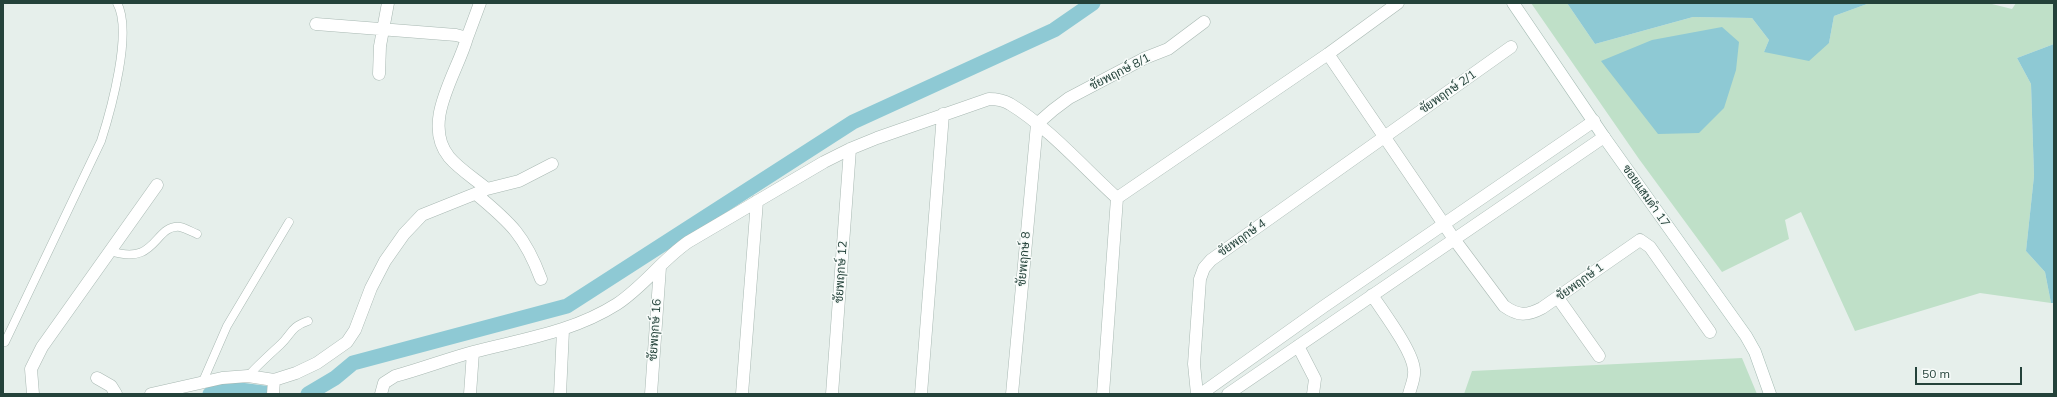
<!DOCTYPE html>
<meta charset="utf-8">
<style>
body{margin:0}
#map{position:relative;width:2057px;height:397px;overflow:hidden;background:#e6efeb;font-family:Mulish,sans-serif}
canvas{display:block}
.frame{position:absolute;inset:0;border:4px solid #24423a;pointer-events:none}
.scale{position:absolute;left:1915px;top:367px;width:107px;height:18px;box-sizing:border-box;border:2px solid #24423a;border-top:0;padding-left:5px;font-size:12px;line-height:14px;white-space:nowrap;color:#24423a;-webkit-text-stroke:3px #f7fbf9;paint-order:stroke}
</style>
<div id="map">
<canvas width="2057" height="397"></canvas>
<div class="frame"></div>
<div class="scale">50 m</div>
</div>
<script>
const context = document.querySelector('canvas').getContext('2d');
context.lineJoin = 'round';
function fillPath(path, color) { context.fillStyle = color; context.fill(path, 'evenodd'); }
function trace(path, color, width, dash) { context.strokeStyle = color; context.lineWidth = width; context.lineCap = dash ? 'butt' : 'round'; context.setLineDash(dash || []); context.stroke(path); }
function write(font, color, halo, rows, align = 'center') {
  context.font = font + ' Mulish,Sarabun,sans-serif'; context.lineWidth = 3; context.setLineDash([]); context.textBaseline = 'middle'; context.strokeStyle = halo; context.fillStyle = color; for (const [text, x, y, turn = 0] of rows) {
    context.save(); context.translate(x, y); context.rotate((+turn || 0) * Math.PI / 180); context.textAlign = isNaN(turn) ? turn : align; if (halo) context.strokeText(text, 0, 0); context.fillText(text, 0, 0); context.restore();
  }
}
fillPath(new Path2D(`
 M 1531,3 L 1567,3 L 1595,44 L 1693,17 L 1752,18 L 1769,40 L 1764,52 L 1829,43 L 1834,16 L 1867,4 L 1877,3 L 1988,3 L 2012,9 L 2016,3 L 2054,3 L 2054,44 L 2017,58 L 2031,84 L 2034,176 L 2026,251 L 2045,272 L 2051,303 L 1980,293 L 1855,331 L 1801,212 L 1785,220 L 1789,239 L 1722,272 L 1639,159 Z
 M 1742,358 L 1757,394 L 1464,394 L 1472,371 Z`), '#bfe0c8');
fillPath(new Path2D(`
 M 1567,3 L 1877,3 L 1867,4 L 1834,16 L 1829,43 L 1809,61 L 1764,52 L 1769,40 L 1752,18 L 1693,17 L 1595,44 Z
 M 1722,27 L 1739,42 L 1736,70 L 1724,108 L 1699,133 L 1658,134 L 1601,61 L 1652,40 Z
 M 2054,44 L 2054,303 L 2051,303 L 2045,272 L 2026,251 L 2034,176 L 2031,84 L 2017,58 Z`), '#8ec9d4');
trace(new Path2D(`
 M 210,394 L 232,389 L 271,394
 M 308,394 L 335,378 L 353,363 L 567,306 L 853,122 L 1054,30 L 1093,3`), '#8ec9d4', 15);
const lane = new Path2D(`
 M 111,251 C 157,267 154,224 180,227 C 185,228 192,232 197,234
 M 5,342 L 101,141 C 111,110 133,31 117,3
 M 248,376 C 258,365 269,355 280,345 C 292,334 290,327 308,321
 M 203,381 L 227,326 L 289,222`);
const street = new Path2D(`
 M 316,24 L 456,35 L 467,38 C 457,74 421,122 449,157 C 459,169 475,179 487,189
 M 467,38 L 480,3
 M 1328,54 L 1454,239 L 1504,306 C 1518,316 1527,316 1542,308 L 1640,240 L 1650,247 L 1710,332
 M 379,74 L 380,46 L 388,3
 M 476,194 C 511,223 525,236 541,279
 M 1117,198 L 1328,54 L 1398,3
 M 1372,295 C 1383,312 1413,351 1414,370 C 1415,378 1411,386 1409,394
 M 1558,298 L 1599,356
 M 1298,346 L 1315,379 L 1313,394
 M 97,378 L 111,386 L 116,394
 M 33,394 L 31,369 L 42,347 L 157,185
 M 151,394 L 222,378 L 248,376 L 274,380 L 296,373 L 317,363 L 347,342 L 355,330 L 371,288 L 385,261 L 404,234 L 422,215 L 487,189 L 519,181 L 552,164
 M 273,394 L 274,380
 M 381,394 L 384,383 L 395,376 C 421,369 447,359 473,352 C 523,339 573,332 617,304 C 644,286 662,260 688,242 L 824,162 L 850,149 L 877,138 L 989,99 C 997,99 1003,100 1010,104 C 1048,127 1084,168 1117,198
 M 470,394 L 473,352
 M 560,394 L 563,330
 M 651,394 L 660,267
 M 742,394 L 757,201
 M 832,394 L 850,149
 M 921,394 L 943,114
 M 1012,394 L 1037,124 L 1053,110 L 1069,98 L 1145,58 L 1168,49 L 1204,22
 M 1103,394 L 1117,198
 M 1197,394 L 1194,364 L 1200,279 L 1204,268 L 1211,260 L 1511,47
 M 1201,394 L 1323,307 L 1594,121
 M 1228,394 L 1604,137`);
const secondary = new Path2D(`
 M 1513,3 L 1604,137 L 1746,336 L 1755,352 L 1770,394`);
trace(lane, '#a8b8b2', 9);
trace(street, '#a8b8b2', 13);
trace(secondary, '#a4bbb3', 13);
trace(lane, '#fff', 8);
trace(street, '#fff', 12);
trace(secondary, '#fff', 12);
write('12px', '#24423a', '#f7fbf9', [
 ["ชัยพฤกษ์ 8/1",1120,72,-27],
 ["ชัยพฤกษ์ 2/1",1448,92,-35],
 ["ซอยแสมดำ 17",1646,196,55],
 ["ชัยพฤกษ์ 4",1242,238,-35],
 ["ชัยพฤกษ์ 8",1024,259,-85],
 ["ชัยพฤกษ์ 12",841,272,-86],
 ["ชัยพฤกษ์ 1",1580,282,-36],
 ["ชัยพฤกษ์ 16",655,330,-86]
]);
</script>
